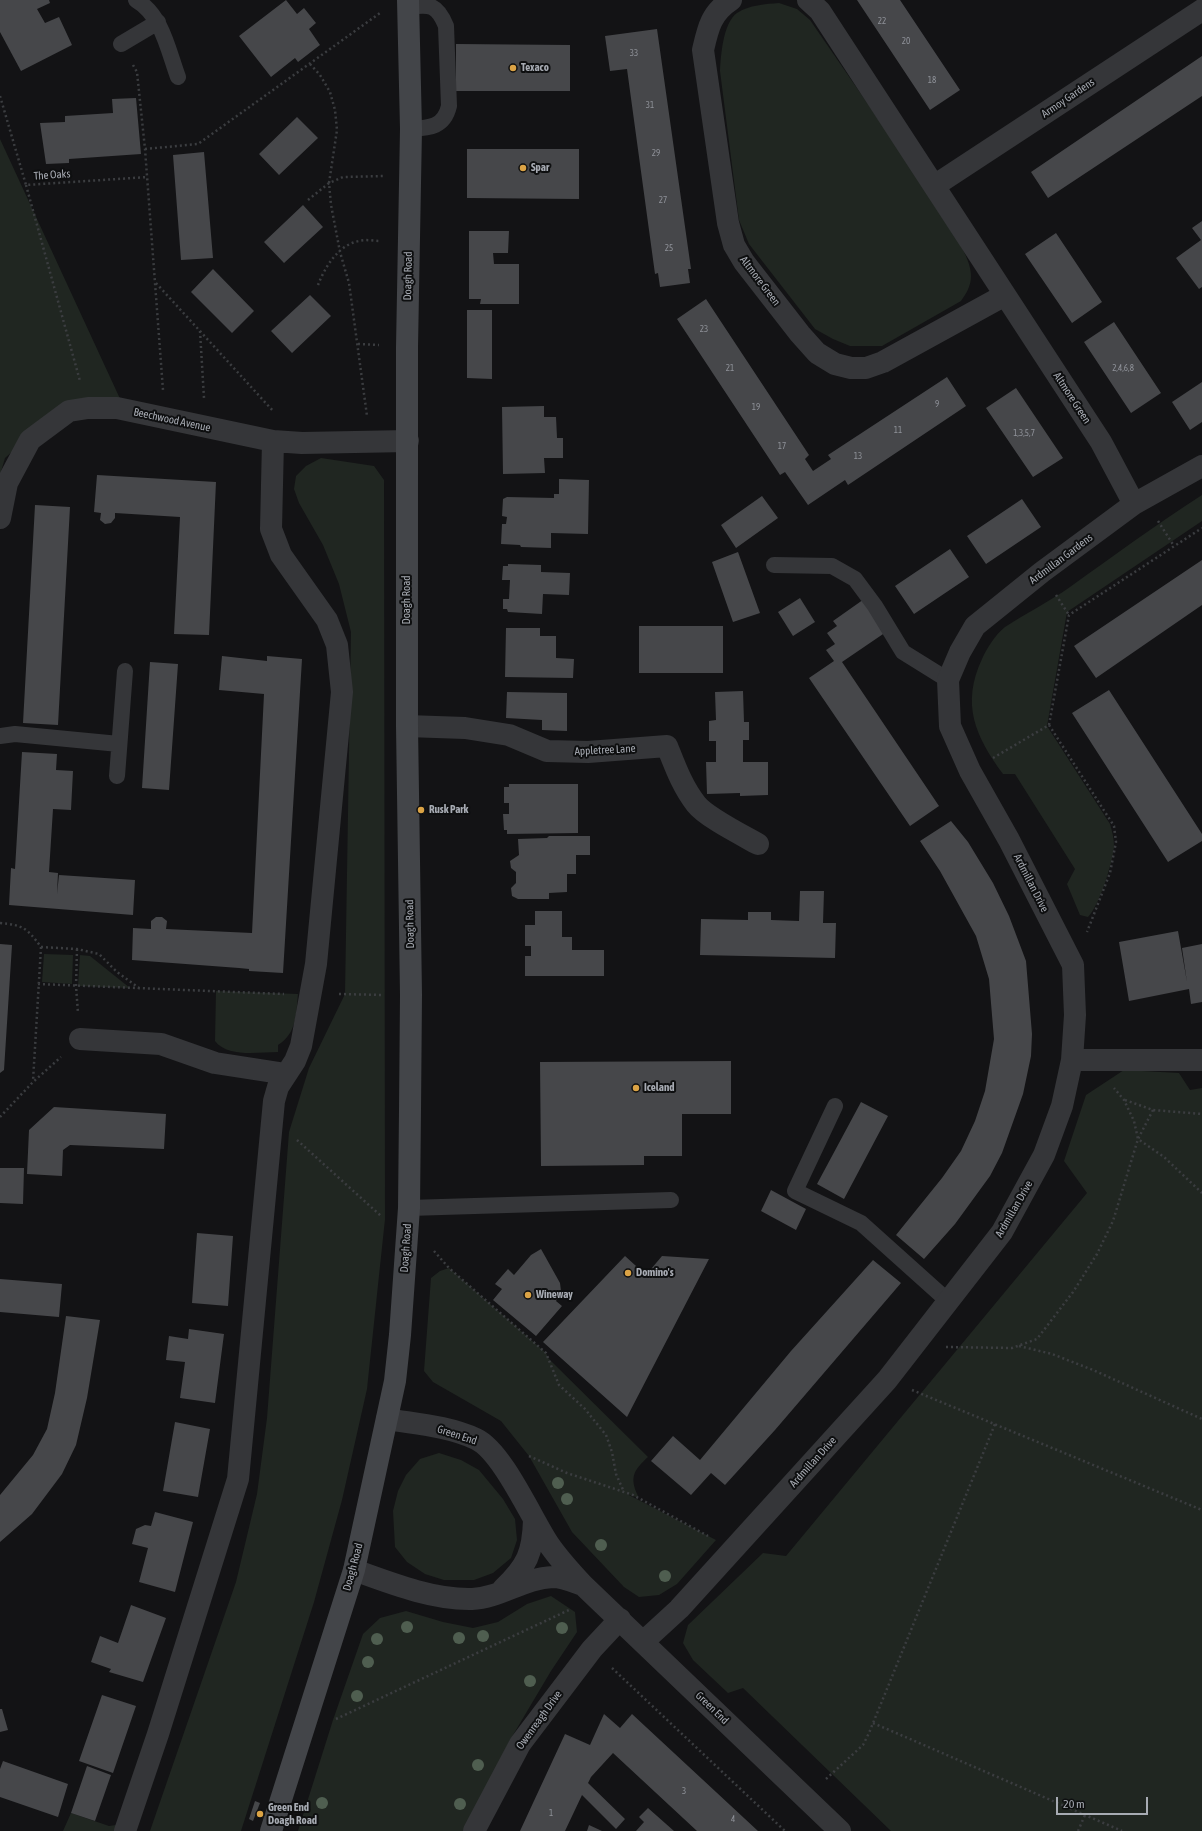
<!DOCTYPE html>
<style>
body{margin:0}
#map{position:relative;width:1202px;height:1831px;overflow:hidden;background:#131315;font-family:"Asap Condensed",sans-serif}
canvas{display:block}
.scale{position:absolute;left:1056px;top:1797px;width:92px;height:18px;box-sizing:border-box;border:2px solid #a7abb3;border-top:0;padding-left:5px;font-size:12px;line-height:14px;white-space:nowrap;color:#a7abb3;-webkit-text-stroke:3px #0e0f10;paint-order:stroke}
</style>
<div id="map">
<canvas width="1202" height="1831"></canvas>
<div class="scale">20 m</div>
</div>
<script>
const context = document.querySelector('canvas').getContext('2d');
context.lineJoin = 'round';
function fillPath(path, color) { context.fillStyle = color; context.fill(path, 'evenodd'); }
function trace(path, color, width, dash) { context.strokeStyle = color; context.lineWidth = width; context.lineCap = dash ? 'butt' : 'round'; context.setLineDash(dash || []); context.stroke(path); }
function write(font, color, halo, rows, align = 'center') {
  context.font = font + ' "Asap Condensed",sans-serif'; context.lineWidth = 4; context.setLineDash([]); context.textBaseline = 'middle'; context.strokeStyle = halo; context.fillStyle = color; for (const [text, x, y, turn = 0] of rows) {
    context.save(); context.translate(x, y); context.rotate((+turn || 0) * Math.PI / 180); context.textAlign = isNaN(turn) ? turn : align; if (halo) context.strokeText(text, 0, 0); context.fillText(text, 0, 0); context.restore();
  }
}
fillPath(new Path2D(`
 M 779,3 L 797,9 L 810,20 C 854,84 899,148 940,214 C 951,231 971,256 971,276 C 971,286 966,294 961,301 L 882,346 L 850,346 L 833,339 L 815,329 L 749,244 L 739,220 L 720,71 C 721,55 723,23 737,13 C 749,5 766,4 779,3 Z
 M 0,139 L 122,403 L 63,407 L 5,458 L 0,475 Z
 M 321,458 L 374,466 L 384,480 L 385,1219 L 367,1389 L 342,1500 L 314,1602 L 241,1831 L 150,1831 L 236,1582 L 257,1494 L 267,1418 L 289,1132 L 309,1068 L 345,994 L 351,632 L 339,584 L 323,545 L 299,503 L 294,489 L 296,476 L 306,466 Z
 M 1202,495 L 1202,521 L 1067,612 L 1047,726 L 1110,824 C 1112,831 1114,838 1114,846 C 1113,862 1099,906 1088,917 L 1080,915 L 1067,884 L 1075,869 L 1015,774 L 1003,774 C 975,736 961,704 982,659 C 987,648 995,635 1005,627 C 1026,613 1049,602 1070,587 C 1113,556 1157,524 1202,495 Z
 M 44,954 L 73,955 L 72,984 L 42,982 Z
 M 80,955 L 90,956 L 130,988 L 78,986 Z
 M 216,991 L 298,994 C 296,1014 297,1033 278,1045 L 278,1052 C 259,1052 228,1058 215,1041 Z
 M 1124,1070 L 1179,1073 L 1190,1090 L 1202,1088 L 1202,1831 L 891,1831 L 743,1688 L 728,1693 L 693,1660 L 683,1643 L 688,1625 L 763,1553 L 786,1556 L 1087,1193 L 1064,1161 L 1086,1095 Z
 M 449,1268 L 546,1353 L 549,1359 L 648,1457 C 634,1470 629,1477 638,1496 L 636,1497 L 627,1494 L 716,1540 L 677,1584 L 659,1595 L 639,1597 L 624,1587 L 572,1532 L 529,1456 L 501,1421 L 433,1382 L 424,1371 L 431,1278 L 440,1271 Z
 M 439,1453 L 461,1460 L 479,1470 L 503,1499 L 515,1519 L 517,1540 L 511,1558 L 493,1573 L 474,1580 L 444,1580 L 425,1574 L 407,1562 L 395,1547 L 393,1511 L 398,1491 L 406,1475 L 420,1459 Z
 M 551,1596 L 575,1612 L 577,1632 L 551,1671 L 510,1740 L 465,1831 L 298,1831 L 333,1720 L 363,1634 L 380,1618 L 406,1611 L 443,1622 L 473,1628 L 498,1622 L 527,1604 Z
 M 71,1813 L 109,1826 L 116,1825 L 117,1831 L 63,1831 Z`), '#202621');
fillPath(new Path2D(`
 M 0,0 L 49,0 L 50,3 L 37,9 L 45,23 L 59,17 L 72,45 L 21,71 L 0,32 Z
 M 286,0 L 297,14 L 304,8 L 316,23 L 309,29 L 320,45 L 298,62 L 295,58 L 271,77 L 239,36 Z
 M 857,0 L 900,0 L 960,90 L 930,110 Z
 M 657,29 L 691,269 L 688,269 L 690,283 L 660,287 L 658,273 L 655,274 L 627,69 L 610,71 L 605,36 Z
 M 456,44 L 570,45 L 570,91 L 456,91 Z
 M 1202,56 L 1202,96 L 1048,198 L 1031,172 Z
 M 136,98 L 141,154 L 69,159 L 69,163 L 46,164 L 40,123 L 65,122 L 65,116 L 113,113 L 112,99 Z
 M 297,117 L 318,138 L 279,175 L 259,154 Z
 M 467,149 L 579,149 L 579,199 L 467,198 Z
 M 204,152 L 213,258 L 181,260 L 173,155 Z
 M 303,205 L 323,227 L 284,263 L 264,242 Z
 M 1202,221 L 1202,287 L 1199,289 L 1176,258 L 1201,240 L 1192,228 Z
 M 469,231 L 509,231 L 508,253 L 493,253 L 494,264 L 519,264 L 519,304 L 480,304 L 481,299 L 469,299 Z
 M 1056,233 L 1102,302 L 1072,323 L 1025,254 Z
 M 213,269 L 254,311 L 232,333 L 191,292 Z
 M 310,295 L 331,316 L 292,353 L 271,331 Z
 M 706,299 L 809,455 L 805,459 L 813,471 L 831,459 L 828,455 L 947,377 L 966,406 L 848,485 L 845,480 L 808,505 L 785,472 L 780,475 L 677,319 Z
 M 467,310 L 492,310 L 492,379 L 467,378 Z
 M 1114,322 L 1161,393 L 1131,413 L 1084,342 Z
 M 1202,382 L 1202,422 L 1190,430 L 1172,402 Z
 M 1016,388 L 1063,458 L 1033,477 L 986,408 Z
 M 544,406 L 544,417 L 556,417 L 557,438 L 563,438 L 563,458 L 544,458 L 545,473 L 503,474 L 502,407 Z
 M 97,475 L 216,482 L 209,635 L 174,634 L 180,517 L 115,513 L 115,518 L 111,523 L 105,524 L 100,520 L 101,513 L 94,512 Z
 M 559,479 L 589,480 L 588,534 L 551,533 L 551,548 L 521,547 L 520,545 L 501,544 L 502,524 L 506,524 L 507,517 L 502,516 L 503,499 L 507,497 L 554,498 L 554,494 L 559,494 Z
 M 762,496 L 778,518 L 736,548 L 721,525 Z
 M 1022,499 L 1041,527 L 986,564 L 967,536 Z
 M 35,505 L 70,507 L 58,725 L 23,723 Z
 M 950,549 L 969,577 L 914,614 L 895,586 Z
 M 738,552 L 760,613 L 733,622 L 712,562 Z
 M 1202,560 L 1202,605 L 1096,678 L 1074,646 Z
 M 508,564 L 541,565 L 541,572 L 570,573 L 569,595 L 543,594 L 542,614 L 508,612 L 507,609 L 503,609 L 503,599 L 509,599 L 510,580 L 502,580 L 503,566 L 508,566 Z
 M 867,597 L 889,630 L 842,662 L 939,806 L 910,826 L 809,678 L 834,661 L 826,650 L 835,644 L 827,633 L 837,626 L 833,621 Z
 M 800,598 L 815,622 L 793,636 L 778,612 Z
 M 639,626 L 723,626 L 723,673 L 639,673 Z
 M 506,628 L 540,628 L 540,636 L 556,636 L 556,658 L 574,659 L 573,678 L 505,677 Z
 M 222,656 L 267,661 L 267,656 L 302,659 L 283,973 L 249,971 L 249,969 L 239,968 L 132,960 L 133,928 L 151,929 L 151,921 L 156,917 L 162,917 L 167,921 L 166,929 L 252,933 L 264,694 L 219,690 Z
 M 150,662 L 178,664 L 169,790 L 142,788 Z
 M 1109,690 L 1202,834 L 1202,841 L 1168,862 L 1072,713 Z
 M 743,691 L 744,722 L 749,722 L 749,740 L 743,740 L 743,762 L 768,762 L 768,795 L 740,796 L 740,793 L 707,794 L 706,762 L 716,762 L 716,741 L 709,741 L 709,721 L 716,720 L 715,692 Z
 M 507,692 L 567,693 L 567,731 L 542,730 L 542,720 L 506,718 Z
 M 22,752 L 57,754 L 56,770 L 73,771 L 71,810 L 53,809 L 49,872 L 58,873 L 57,894 L 59,875 L 135,880 L 133,915 L 9,905 L 11,868 L 15,869 Z
 M 509,784 L 578,784 L 578,833 L 507,834 L 507,830 L 504,830 L 503,814 L 509,814 L 509,803 L 504,803 L 504,787 L 509,787 Z
 M 951,821 L 968,842 L 993,883 L 1009,916 L 1026,961 L 1032,1034 L 1031,1056 L 1023,1094 L 1002,1153 L 990,1176 L 955,1224 L 924,1259 L 896,1235 L 942,1178 L 961,1151 L 975,1121 L 985,1091 L 994,1039 L 989,979 L 976,936 L 940,871 L 920,841 Z
 M 549,836 L 590,836 L 590,855 L 576,855 L 576,874 L 567,874 L 567,892 L 549,893 L 549,899 L 518,899 L 512,896 L 511,888 L 516,883 L 516,872 L 511,868 L 510,861 L 519,855 L 518,839 L 547,838 Z
 M 800,891 L 824,891 L 823,923 L 836,923 L 835,958 L 700,955 L 701,919 L 748,920 L 748,912 L 771,912 L 771,920 L 799,921 Z
 M 535,911 L 562,911 L 562,937 L 572,937 L 572,950 L 604,950 L 604,976 L 525,976 L 525,956 L 531,956 L 531,946 L 525,946 L 525,925 L 535,925 Z
 M 1178,931 L 1187,982 L 1182,948 L 1202,944 L 1202,1002 L 1191,1004 L 1189,989 L 1129,1001 L 1119,942 Z
 M 0,944 L 12,945 L 4,1070 L 0,1073 Z
 M 731,1061 L 731,1114 L 682,1114 L 682,1156 L 644,1156 L 644,1165 L 541,1166 L 540,1062 Z
 M 861,1102 L 888,1116 L 844,1199 L 817,1184 Z
 M 54,1107 L 166,1114 L 164,1149 L 70,1145 L 63,1150 L 62,1176 L 27,1174 L 29,1130 Z
 M 0,1168 L 24,1168 L 23,1204 L 0,1203 Z
 M 771,1190 L 806,1209 L 796,1230 L 761,1211 Z
 M 197,1233 L 233,1236 L 228,1306 L 192,1303 Z
 M 541,1249 L 560,1283 L 561,1291 L 556,1301 L 562,1306 L 536,1336 L 493,1300 L 502,1289 L 495,1284 L 508,1269 L 514,1275 L 531,1255 Z
 M 625,1256 L 646,1275 L 662,1256 L 709,1259 L 627,1417 L 543,1342 Z
 M 873,1260 L 901,1283 L 775,1430 L 725,1485 L 711,1473 L 691,1495 L 651,1461 L 673,1436 L 700,1460 L 791,1351 Z
 M 0,1279 L 62,1284 L 59,1317 L 0,1312 Z
 M 66,1316 L 100,1320 L 87,1398 L 76,1445 L 62,1474 L 32,1514 L 0,1542 L 0,1495 L 33,1455 L 47,1429 L 55,1393 Z
 M 189,1329 L 224,1334 L 215,1403 L 180,1398 L 185,1362 L 166,1360 L 169,1336 L 188,1339 Z
 M 175,1422 L 210,1429 L 198,1497 L 163,1491 Z
 M 155,1512 L 193,1522 L 175,1592 L 139,1582 L 148,1548 L 132,1544 L 136,1529 L 145,1525 L 151,1526 Z
 M 131,1605 L 166,1618 L 143,1682 L 109,1672 L 111,1669 L 91,1662 L 100,1636 L 118,1643 Z
 M 102,1695 L 136,1706 L 113,1773 L 79,1761 Z
 M 0,1709 L 2,1709 L 8,1730 L 0,1732 Z
 M 604,1714 L 620,1728 L 632,1714 L 758,1831 L 697,1831 L 613,1753 L 591,1777 L 588,1783 L 625,1819 L 616,1829 L 582,1795 L 565,1831 L 520,1831 L 565,1734 L 590,1745 Z
 M 3,1761 L 68,1784 L 58,1817 L 0,1797 L 0,1769 Z
 M 87,1766 L 111,1775 L 95,1821 L 71,1813 Z
 M 255,1801 L 260,1803 L 253,1821 L 249,1819 Z
 M 648,1808 L 674,1831 L 636,1831 L 644,1822 L 639,1817 Z
 M 589,1825 L 602,1831 L 587,1831 Z`), '#46474a');
trace(new Path2D(`
 M 310,64 L 320,75 L 330,92 L 335,110 L 337,130 L 329,183 L 331,205 L 340,252 L 349,283 L 367,416
 M 133,65 L 137,72 L 145,149 L 163,390
 M 0,96 L 26,185 L 148,177
 M 145,149 L 198,144 L 380,13
 M 26,185 L 80,381
 M 308,200 L 329,183 L 343,177 L 384,176
 M 156,283 L 274,412
 M 318,285 C 325,267 338,245 359,241 C 366,239 374,241 381,241
 M 200,331 L 204,398
 M 358,344 L 379,345
 M 1158,521 L 1174,546
 M 1056,595 L 1069,615
 M 1049,725 L 1069,615 L 1202,528
 M 993,758 L 1049,725 L 1114,826 L 1116,842 L 1110,873 L 1087,932
 M 0,923 C 23,925 27,928 41,947 L 33,1081
 M 41,947 L 77,949 L 99,954 L 117,972 L 139,988
 M 77,949 L 76,986 L 78,1013
 M 38,984 L 284,994
 M 339,994 L 384,995
 M 1125,1100 L 1153,1110 L 1202,1114
 M 1153,1110 L 1138,1139 L 1164,1157 L 1202,1193
 M 0,1117 L 33,1082 L 61,1057
 M 297,1140 L 381,1216
 M 434,1251 L 449,1268 L 546,1353 L 559,1385 L 585,1409 L 606,1435 L 612,1452 L 616,1474 L 624,1492
 M 1019,1346 L 1052,1354 L 1093,1370 L 1202,1419
 M 946,1347 L 1012,1348 L 1037,1339 L 1073,1292 L 1097,1254 L 1113,1221 L 1138,1139 L 1134,1121 L 1124,1100 L 1114,1088
 M 912,1390 L 1202,1510
 M 529,1456 L 567,1473 L 633,1495 L 708,1536
 M 612,1668 L 785,1831
 M 336,1719 L 571,1609
 M 873,1723 L 1122,1831
 M 826,1779 L 863,1745 L 869,1733 L 995,1424
 M 1078,1831 L 1085,1815`), '#3b3d40', 2.5, [2, 3]);
trace(new Path2D(`
 M 136,0 C 162,15 168,50 178,77
 M 408,7 C 430,4 437,4 446,26 L 449,106 C 444,127 430,128 411,129
 M 121,44 L 158,22
 M 774,565 L 832,566 L 855,579 L 875,606 L 903,652 L 948,680
 M 0,736 L 15,734 L 119,744
 M 117,776 L 125,671
 M 835,1106 L 795,1191 L 861,1223 L 949,1302
 M 409,1208 L 671,1200`), '#353639', 16);
trace(new Path2D(`
 M 731,0 C 711,13 708,28 703,50 L 728,223 L 734,245 L 744,262 L 800,334 L 817,353 L 835,364 L 851,368 L 866,368 L 883,362 L 1005,295
 M 808,0 L 820,11 L 1101,442 L 1134,504
 M 934,186 L 1202,10
 M 0,518 L 7,483 L 30,440 L 69,411 L 88,408 L 117,408 L 273,441 L 302,443 L 408,441
 M 407,726 L 465,728 L 509,735 L 547,751 L 588,752 L 667,746 C 675,766 682,786 696,804 C 706,817 742,835 758,844
 M 80,1039 L 161,1044 L 215,1063 L 286,1074
 M 1072,1060 L 1202,1060
 M 387,1419 C 416,1424 448,1426 476,1439 C 502,1451 531,1517 548,1543 C 558,1558 570,1571 583,1585 L 840,1831
 M 354,1570 C 390,1583 433,1600 472,1599 C 500,1598 524,1578 553,1577 C 562,1577 574,1582 583,1585
 M 503,1589 C 527,1566 533,1553 534,1520
 M 643,1642 L 679,1609 L 887,1380 L 1002,1232 L 1044,1155 L 1062,1106 L 1072,1060 L 1075,1015 L 1073,965 L 1009,840 L 970,771 L 950,726 L 948,680 L 960,652 L 975,626 L 1042,572 L 1134,504 L 1202,466
 M 125,1831 L 158,1734 L 238,1479 L 274,1101 L 278,1087 L 295,1061 L 301,1046 L 316,964 L 342,692 L 337,645 L 327,620 L 281,555 L 271,529 L 273,441
 M 474,1831 L 520,1744 L 592,1649 L 620,1619`), '#353639', 22);
trace(new Path2D(`
 M 271,1831 L 354,1570 L 395,1381 L 400,1335 L 409,1208 L 410,1110 L 411,995 L 407,726 L 407,347 L 411,129 L 408,0`), '#434549', 22);
context.fillStyle = '#4f5e50';
for (const [x, y] of [
 [558,1483],
 [567,1499],
 [601,1545],
 [665,1576],
 [407,1627],
 [562,1628],
 [483,1636],
 [459,1638],
 [377,1639],
 [368,1662],
 [530,1681],
 [357,1696],
 [478,1765],
 [322,1803],
 [460,1804]
]) { context.beginPath(); context.arc(x, y, 6, 0, 2 * Math.PI); context.fill(); }
for (const [x, y, r, color] of [
 [513,68,4,"#dba345"],
 [523,168,4,"#dba345"],
 [421,810,4,"#dba345"],
 [636,1088,4,"#dba345"],
 [628,1273,4,"#dba345"],
 [528,1295,4,"#dba345"],
 [260,1814,4,"#dba345"]
]) { const dot = new Path2D(); dot.arc(x, y, r, 0, 2 * Math.PI); context.fillStyle = color; context.fill(dot); trace(dot, '#0e0f10', 1.5); }
write('9px', '#8f9299', null, [
 ["22",882,21],
 ["20",906,41],
 ["33",634,53],
 ["18",932,80],
 ["31",650,105],
 ["29",656,153],
 ["27",663,200],
 ["25",669,248],
 ["23",704,329],
 ["21",730,368],
 ["2,4,6,8",1123,368],
 ["9",937,404],
 ["19",756,407],
 ["11",898,430],
 ["1,3,5,7",1024,433],
 ["17",782,446],
 ["13",858,456],
 ["3",684,1791],
 ["1",551,1813],
 ["4",733,1819]
]);
write('bold 11px', '#a7abb3', '#0e0f10', [
 ["Texaco",521,68],
 ["Spar",531,168],
 ["Rusk Park",429,810],
 ["Iceland",644,1088],
 ["Domino's",636,1273],
 ["Wineway",536,1295],
 ["Green End",268,1808],
 ["Doagh Road",268,1821]
], 'left');
write('11px', '#a7abb3', '#0e0f10', [
 ["Armoy Gardens",1068,98,-34],
 ["The Oaks",52,175,-4],
 ["Doagh Road",408,276,-89],
 ["Altmore Green",760,281,53],
 ["Altmore Green",1072,398,57],
 ["Beechwood Avenue",172,420,12],
 ["Ardmillan Gardens",1061,559,-37],
 ["Doagh Road",407,600,-90],
 ["Appletree Lane",605,750,-3],
 ["Ardmillan Drive",1031,883,63],
 ["Doagh Road",410,924,-91],
 ["Ardmillan Drive",1014,1209,-60],
 ["Doagh Road",406,1248,-86],
 ["Green End",457,1435,18],
 ["Ardmillan Drive",813,1462,-48],
 ["Doagh Road",353,1567,-75],
 ["Green End",712,1708,44],
 ["Owenreagh Drive",539,1720,-54]
]);
</script>
